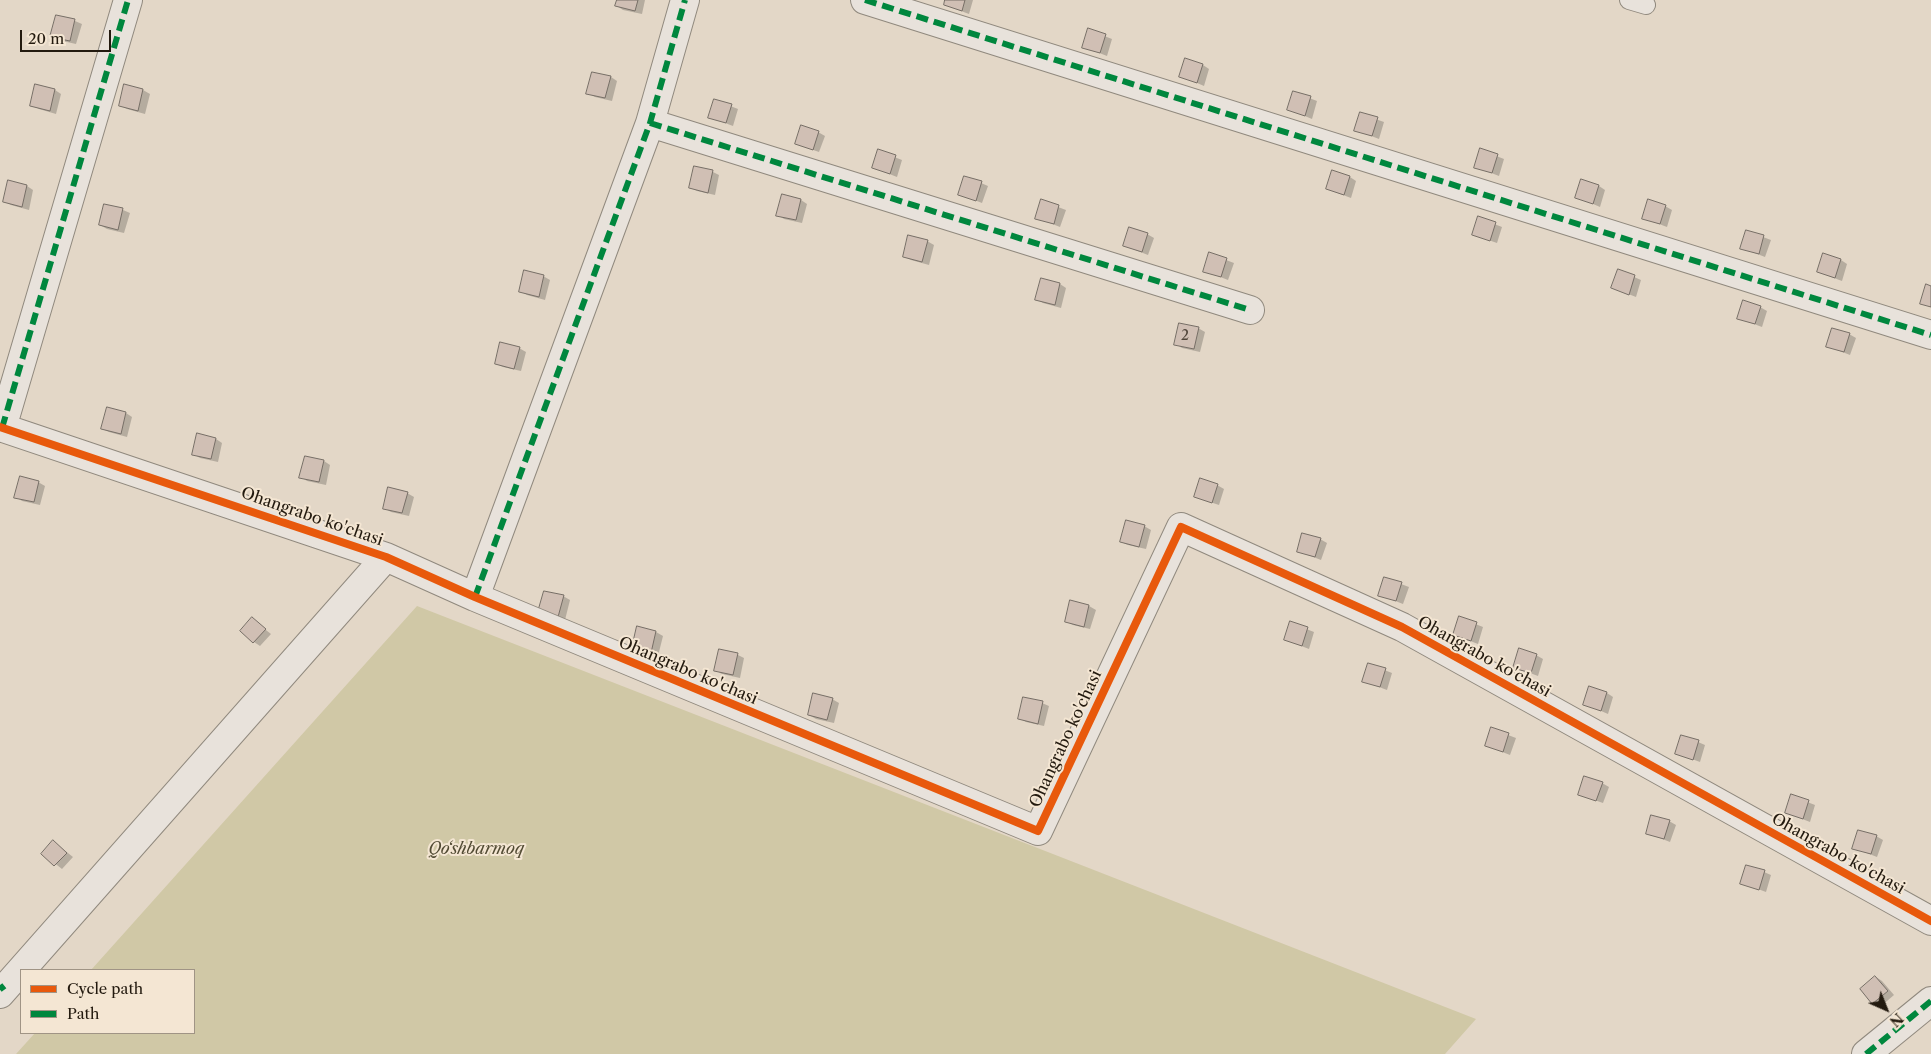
<!DOCTYPE html>
<meta charset="utf-8">
<style>
body{margin:0}
#map{position:relative;width:1931px;height:1054px;overflow:hidden;background:#e3d7c7;font-family:"Libre Caslon Text",serif}
canvas{display:block}
.legend{position:absolute;left:20px;top:969px;width:175px;height:65px;box-sizing:border-box;background:#f4e6d3;border:1px solid #a09485;margin:0;padding:6px 9px;list-style:none;font-size:15px;color:#231a0f}
.legend li{display:flex;align-items:center;gap:10px;height:25px}
.legend b{width:25px;border:1px solid #a09485}
.north{position:absolute;left:1861px;top:984px;width:50px;height:50px;-webkit-text-stroke:4px #f4e6d3;paint-order:stroke;rotate:136deg;font-size:14px;font-weight:700;line-height:20px;text-align:center;color:#231a0f}
.north::after{content:'';display:block;margin:auto;width:18px;height:22px;background:#231a0f;clip-path:polygon(50% 0,100% 100%,50% 72%,0 100%)}
.scale{position:absolute;left:20px;top:30px;width:91px;height:22px;box-sizing:border-box;border:2px solid #231a0f;border-top:0;padding-left:6px;font-size:15px;line-height:18px;white-space:nowrap;color:#231a0f;-webkit-text-stroke:4px #f4e6d3;paint-order:stroke}
</style>
<div id="map">
<canvas width="1931" height="1054"></canvas>
<ul class="legend">
<li><b style="height:6px;background:#e8590c"></b>Cycle path</li>
<li><b style="height:6px;background:#00873e"></b>Path</li>
</ul>
<div class="north">N</div>
<div class="scale">20 m</div>
</div>
<script>
const context = document.querySelector('canvas').getContext('2d');
context.lineJoin = 'round';
function fillPath(path, color) { context.fillStyle = color; context.fill(path, 'evenodd'); }
function trace(path, color, width, dash) { context.strokeStyle = color; context.lineWidth = width; context.lineCap = dash ? 'butt' : 'round'; context.setLineDash(dash || []); context.stroke(path); }
function write(font, color, halo, rows, align = 'center') {
  context.font = font + ' "Libre Caslon Text",serif'; context.lineWidth = 4; context.setLineDash([]); context.textBaseline = 'middle'; context.strokeStyle = halo; context.fillStyle = color; for (const [text, x, y, turn = 0] of rows) {
    context.save(); context.translate(x, y); context.rotate((+turn || 0) * Math.PI / 180); context.textAlign = isNaN(turn) ? turn : align; if (halo) context.strokeText(text, 0, 0); context.fillText(text, 0, 0); context.restore();
  }
}
fillPath(new Path2D(`
 M 417,606 L 1476,1019 L 1445,1054 L 16,1054 L 35,1033 L 194,1033 L 194,970 L 91,970 Z`), '#d0c8a6');
fillPath(new Path2D(`
 M 618,0 L 645,0 L 642,14 L 623,10 L 617,6 Z
 M 947,0 L 973,0 L 969,14 L 945,5 Z
 M 57,16 L 75,21 L 82,24 L 76,44 L 58,40 L 52,36 Z
 M 1089,30 L 1112,39 L 1107,56 L 1084,47 Z
 M 1203,65 L 1209,69 L 1204,86 L 1181,76 Z
 M 611,77 L 617,81 L 612,101 L 595,97 L 588,93 Z
 M 125,85 L 143,90 L 150,94 L 145,114 L 127,109 L 120,105 Z
 M 36,86 L 55,90 L 61,94 L 56,114 L 39,109 L 32,105 Z
 M 1294,92 L 1317,101 L 1312,119 L 1288,109 Z
 M 715,100 L 738,109 L 733,126 L 709,117 Z
 M 1361,114 L 1384,122 L 1379,139 L 1356,130 Z
 M 818,132 L 825,136 L 819,152 L 796,144 Z
 M 1481,150 L 1504,159 L 1499,176 L 1476,167 Z
 M 879,151 L 902,160 L 897,177 L 874,168 Z
 M 695,167 L 713,172 L 719,175 L 715,195 L 697,191 L 690,187 Z
 M 1350,177 L 1356,181 L 1351,198 L 1327,189 Z
 M 9,181 L 27,186 L 33,190 L 29,210 L 11,205 L 4,201 Z
 M 981,183 L 988,186 L 982,203 L 959,194 Z
 M 1599,186 L 1605,190 L 1600,207 L 1577,197 Z
 M 783,195 L 801,200 L 807,204 L 802,223 L 784,219 L 778,215 Z
 M 1042,201 L 1066,210 L 1060,227 L 1037,218 Z
 M 105,205 L 123,210 L 130,213 L 124,233 L 107,229 L 100,225 Z
 M 1665,206 L 1672,210 L 1667,227 L 1643,218 Z
 M 1479,218 L 1502,227 L 1497,243 L 1474,235 Z
 M 1747,231 L 1771,240 L 1765,257 L 1742,248 Z
 M 1147,234 L 1154,238 L 1148,255 L 1125,246 Z
 M 927,241 L 934,245 L 929,265 L 911,260 L 904,256 Z
 M 1210,254 L 1234,263 L 1228,280 L 1205,271 Z
 M 1841,260 L 1847,264 L 1842,281 L 1818,272 Z
 M 1618,270 L 1641,280 L 1636,297 L 1613,288 Z
 M 543,276 L 550,280 L 545,300 L 527,295 L 521,291 Z
 M 1042,280 L 1060,284 L 1066,288 L 1061,308 L 1043,303 L 1037,299 Z
 M 1760,307 L 1767,311 L 1762,327 L 1738,318 Z
 M 1198,328 L 1205,332 L 1200,352 L 1182,348 L 1176,344 Z
 M 1849,334 L 1856,338 L 1850,355 L 1827,346 Z
 M 519,348 L 526,352 L 521,371 L 503,367 L 497,364 Z
 M 108,409 L 126,413 L 132,417 L 127,437 L 109,432 L 103,429 Z
 M 198,434 L 216,439 L 222,443 L 218,462 L 200,458 L 193,454 Z
 M 324,461 L 330,465 L 326,485 L 307,481 L 301,477 Z
 M 38,482 L 45,486 L 40,505 L 22,501 L 16,497 Z
 M 1217,485 L 1224,489 L 1219,505 L 1195,497 Z
 M 407,493 L 414,497 L 409,516 L 391,512 L 384,508 Z
 M 1144,526 L 1151,530 L 1146,549 L 1128,545 L 1121,542 Z
 M 1320,539 L 1327,543 L 1321,560 L 1298,551 Z
 M 1385,578 L 1409,587 L 1403,604 L 1380,595 Z
 M 563,596 L 570,600 L 565,620 L 546,615 Z
 M 1071,601 L 1089,606 L 1096,610 L 1090,629 L 1073,625 L 1066,621 Z
 M 1460,618 L 1483,627 L 1478,644 L 1455,635 Z
 M 252,619 L 271,634 L 260,646 L 254,642 Z
 M 1291,623 L 1314,632 L 1309,649 L 1286,640 Z
 M 638,628 L 656,632 L 663,636 L 658,656 L 640,651 L 633,648 Z
 M 720,650 L 738,655 L 744,658 L 740,678 L 722,674 L 715,670 Z
 M 1536,655 L 1543,659 L 1538,676 L 1514,667 Z
 M 1369,664 L 1392,673 L 1387,690 L 1363,681 Z
 M 1607,693 L 1613,697 L 1608,714 L 1585,704 Z
 M 832,699 L 839,703 L 834,723 L 816,719 L 809,715 Z
 M 1042,703 L 1049,706 L 1044,726 L 1026,722 L 1020,718 Z
 M 1492,729 L 1516,738 L 1510,755 L 1487,746 Z
 M 1698,742 L 1705,745 L 1700,762 L 1676,753 Z
 M 1602,783 L 1609,787 L 1603,803 L 1580,795 Z
 M 1792,796 L 1815,805 L 1810,822 L 1787,813 Z
 M 1669,821 L 1676,825 L 1670,842 L 1647,833 Z
 M 1876,836 L 1883,840 L 1877,857 L 1854,848 Z
 M 54,842 L 73,857 L 62,869 L 43,854 Z
 M 1764,872 L 1771,875 L 1766,892 L 1742,883 Z
 M 1876,977 L 1882,981 L 1894,995 L 1880,1007 L 1873,1003 L 1862,989 Z`), '#0003');
const building = new Path2D(`
 M 617,0 L 638,0 L 635,11 L 615,6 Z
 M 945,0 L 965,0 L 962,11 L 944,5 Z
 M 56,15 L 75,19 L 70,41 L 50,37 Z
 M 1088,28 L 1106,34 L 1100,53 L 1082,48 Z
 M 1185,58 L 1203,64 L 1197,83 L 1179,77 Z
 M 592,72 L 611,76 L 605,98 L 586,94 Z
 M 35,84 L 55,89 L 50,111 L 30,106 Z
 M 124,84 L 143,89 L 138,111 L 119,106 Z
 M 1293,91 L 1311,96 L 1305,116 L 1287,110 Z
 M 714,99 L 732,104 L 726,123 L 708,118 Z
 M 1360,112 L 1378,117 L 1372,136 L 1354,131 Z
 M 801,125 L 819,131 L 813,150 L 795,144 Z
 M 1480,148 L 1498,154 L 1492,173 L 1474,168 Z
 M 878,149 L 896,155 L 890,174 L 872,168 Z
 M 694,166 L 713,170 L 708,193 L 689,188 Z
 M 1332,170 L 1350,176 L 1344,195 L 1326,189 Z
 M 964,176 L 982,181 L 976,201 L 958,195 Z
 M 1581,179 L 1599,185 L 1593,204 L 1575,198 Z
 M 8,180 L 27,185 L 22,207 L 3,202 Z
 M 782,194 L 801,199 L 796,220 L 776,216 Z
 M 1041,199 L 1059,205 L 1054,224 L 1035,219 Z
 M 1648,199 L 1666,205 L 1660,224 L 1642,219 Z
 M 104,204 L 123,208 L 118,230 L 99,225 Z
 M 1478,216 L 1496,222 L 1490,241 L 1472,235 Z
 M 1129,227 L 1148,233 L 1142,252 L 1123,246 Z
 M 1746,230 L 1764,235 L 1759,254 L 1740,249 Z
 M 908,235 L 928,240 L 922,262 L 903,257 Z
 M 1209,252 L 1227,258 L 1221,277 L 1203,272 Z
 M 1823,253 L 1841,259 L 1835,278 L 1817,272 Z
 M 1618,269 L 1635,275 L 1629,295 L 1611,288 Z
 M 524,270 L 544,275 L 539,297 L 519,292 Z
 M 1041,278 L 1060,283 L 1055,305 L 1035,300 Z
 M 1926,284 L 1931,286 L 1931,307 L 1920,304 Z
 M 1743,300 L 1761,306 L 1755,324 L 1737,319 Z
 M 1179,323 L 1199,327 L 1194,349 L 1174,345 Z
 M 1832,328 L 1850,333 L 1844,352 L 1826,347 Z
 M 500,342 L 520,347 L 514,369 L 495,364 Z
 M 107,407 L 126,412 L 121,434 L 101,429 Z
 M 197,433 L 216,438 L 211,459 L 192,455 Z
 M 305,456 L 324,460 L 319,482 L 299,478 Z
 M 20,476 L 39,481 L 34,502 L 14,498 Z
 M 1200,478 L 1218,484 L 1212,503 L 1194,497 Z
 M 388,487 L 408,492 L 402,513 L 383,509 Z
 M 1126,520 L 1145,525 L 1139,547 L 1120,542 Z
 M 1302,533 L 1321,538 L 1315,557 L 1297,552 Z
 M 1384,577 L 1402,582 L 1396,601 L 1378,596 Z
 M 544,591 L 564,595 L 558,617 L 538,612 Z
 M 1070,600 L 1089,605 L 1084,627 L 1065,622 Z
 M 1459,616 L 1477,622 L 1471,641 L 1453,635 Z
 M 252,617 L 266,629 L 253,643 L 240,631 Z
 M 1290,621 L 1308,627 L 1302,646 L 1284,640 Z
 M 637,626 L 656,631 L 651,653 L 632,648 Z
 M 1519,648 L 1537,654 L 1531,673 L 1513,668 Z
 M 719,649 L 738,653 L 733,675 L 714,671 Z
 M 1368,663 L 1386,668 L 1380,687 L 1362,682 Z
 M 1589,686 L 1607,692 L 1601,711 L 1583,705 Z
 M 813,693 L 833,698 L 827,720 L 808,715 Z
 M 1023,697 L 1043,701 L 1038,724 L 1018,719 Z
 M 1491,727 L 1509,733 L 1503,752 L 1485,746 Z
 M 1681,735 L 1699,740 L 1693,760 L 1675,754 Z
 M 1584,776 L 1603,782 L 1596,801 L 1578,795 Z
 M 1791,794 L 1809,800 L 1803,819 L 1785,813 Z
 M 1651,815 L 1670,820 L 1664,839 L 1646,834 Z
 M 1858,830 L 1877,835 L 1871,854 L 1852,849 Z
 M 53,840 L 67,853 L 54,866 L 41,854 Z
 M 1746,865 L 1765,870 L 1759,890 L 1740,884 Z
 M 1875,976 L 1888,991 L 1872,1004 L 1860,989 Z`);
fillPath(building, '#d0bfb4');
trace(building, '#766e66', 1);
const lane = new Path2D(`
 M 1629,0 L 1646,5`);
const street = new Path2D(`
 M 865,0 L 1931,335
 M 650,123 L 1250,310
 M 0,427 L 386,557 L 475,597 L 1038,831 L 1181,527 L 1402,627 L 1931,921
 M 2,428 L 128,0
 M 475,597 L 650,123 L 685,0
 M 0,994 L 386,557
 M 1866,1054 L 1931,1001`);
trace(lane, '#90897e', 20);
trace(street, '#90897e', 30);
trace(lane, '#e8e2db', 18);
trace(street, '#e8e2db', 28);
trace(new Path2D(`
 M 865,0 L 1931,335
 M 650,123 L 1250,310
 M 2,428 L 128,0
 M 475,597 L 650,123 L 685,0
 M 0,985 L 4,990
 M 1866,1054 L 1931,1001`), '#00873e', 6, [12, 6]);
trace(new Path2D(`
 M 0,427 L 386,557 L 475,597 L 1038,831 L 1181,527 L 1402,627 L 1931,921`), '#e8590c', 8);
write('14px', '#50453a', null, [
 ["2",1185,336]
]);
write('16px', '#231a0f', '#f4e6d3', [
 ["Ohangrabo ko'chasi",312,517,19],
 ["Ohangrabo ko'chasi",1484,657,29],
 ["Ohangrabo ko'chasi",688,671,23],
 ["Ohangrabo ko'chasi",1066,739,-65],
 ["Ohangrabo ko'chasi",1838,854,29]
]);
write('italic 16px', '#524b34', '#f4e6d3', [
 ["Qo‘shbarmoq",476,849]
]);
</script>
